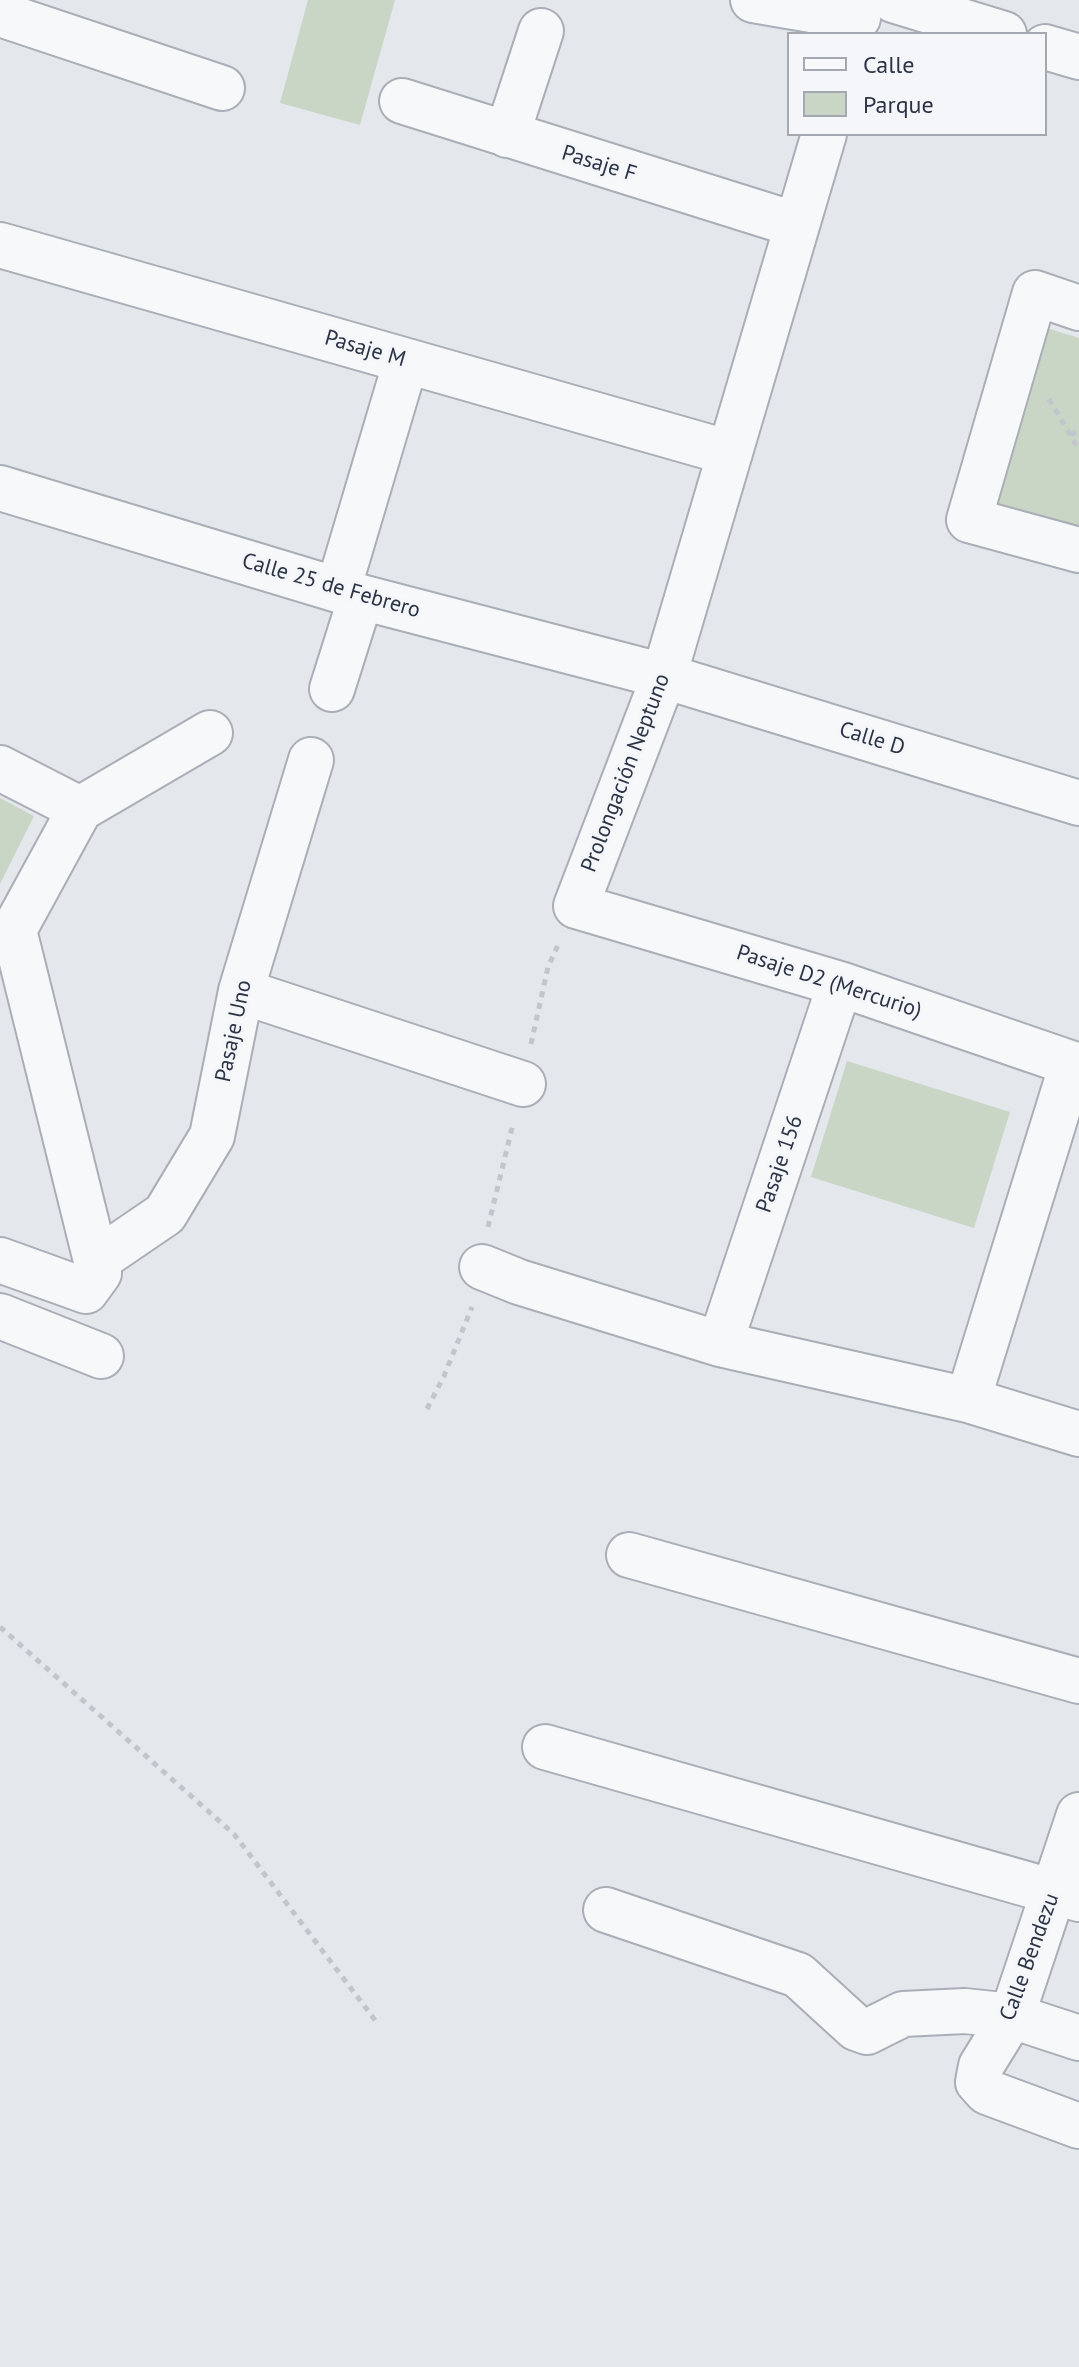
<!DOCTYPE html>
<meta charset="utf-8">
<style>
body{margin:0}
#map{position:relative;width:1079px;height:2367px;overflow:hidden;background:#e4e7ec;font-family:"PT Sans",sans-serif}
canvas{display:block}
.legend{position:absolute;left:787px;top:32px;width:260px;height:104px;box-sizing:border-box;background:#f4f6f9;border:2px solid #a4a8b1;margin:0;padding:10px 14px;list-style:none;font-size:24px;color:#2b3445}
.legend li{display:flex;align-items:center;gap:16px;height:40px}
.legend b{width:40px;border:2px solid #a4a8b1}
</style>
<div id="map">
<canvas width="1079" height="2367"></canvas>
<ul class="legend">
<li><b style="height:10px;background:#f7f8fa"></b>Calle</li>
<li><b style="height:22px;background:#c9d6c5"></b>Parque</li>
</ul>
</div>
<script>
const context = document.querySelector('canvas').getContext('2d');
context.lineJoin = 'round';
function fillPath(path, color) { context.fillStyle = color; context.fill(path, 'evenodd'); }
function trace(path, color, width, dash) { context.strokeStyle = color; context.lineWidth = width; context.lineCap = dash ? 'butt' : 'round'; context.setLineDash(dash || []); context.stroke(path); }
function write(font, color, halo, rows, align = 'center') {
  context.font = font + ' "PT Sans",sans-serif'; context.lineWidth = 6; context.setLineDash([]); context.textBaseline = 'middle'; context.strokeStyle = halo; context.fillStyle = color; for (const [text, x, y, turn = 0] of rows) {
    context.save(); context.translate(x, y); context.rotate((+turn || 0) * Math.PI / 180); context.textAlign = isNaN(turn) ? turn : align; if (halo) context.strokeText(text, 0, 0); context.fillText(text, 0, 0); context.restore();
  }
}
fillPath(new Path2D(`
 M 308,0 L 395,0 L 360,125 L 280,103 Z
 M 1037,325 L 1079,338 L 1079,532 L 982,503 Z
 M 0,798 L 34,816 L 0,884 Z
 M 847,1061 L 1010,1112 L 974,1228 L 811,1177 Z`), '#c9d6c5');
const minor = new Path2D(`
 M 753,0 L 858,18
 M 893,0 L 1004,34
 M 0,14 L 222,88
 M 1045,47 L 1079,57
 M 402,101 L 797,225
 M 824,134 L 664,676 L 576,906 L 840,984 L 1079,1066
 M 507,135 L 541,31
 M 0,245 L 730,453
 M 1079,308 L 1035,293 L 969,520 L 1079,550
 M 0,488 L 361,597 L 664,676 L 1079,803
 M 338,590 L 406,361
 M 332,689 L 361,597
 M 0,768 L 80,809
 M 241,991 L 523,1084
 M 0,1260 L 86,1291 L 99,1273 L 14,930 L 80,809 L 210,733
 M 96,1261 L 165,1214 L 212,1136 L 241,991 L 311,760
 M 482,1267 L 519,1282 L 720,1344 L 968,1400 L 1079,1434
 M 0,1316 L 101,1356
 M 720,1344 L 840,984
 M 968,1400 L 1072,1064
 M 629,1555 L 1079,1681
 M 545,1747 L 1079,1899
 M 1079,1815 L 1012,2016 L 981,2066 L 978,2082 L 987,2092 L 1079,2126
 M 606,1910 L 798,1975 L 856,2028 L 867,2032 L 903,2014 L 965,2011 L 1012,2016 L 1079,2038`);
trace(minor, '#a9aeb7', 48);
trace(new Path2D(`
 M 1049,399 L 1079,450
 M 1071,435 L 1079,430
 M 531,1044 L 548,967 L 559,943
 M 488,1227 L 513,1124
 M 427,1409 L 444,1376 L 472,1307
 M 0,1627 L 234,1834 L 378,2024`), '#c2c5cb', 5, [6, 6]);
trace(minor, '#f7f8fa', 44);
write('22px', '#2b3445', '#f4f6f9', [
 ["Pasaje F",599,164,17],
 ["Pasaje M",365,349,16],
 ["Calle 25 de Febrero",331,586,16],
 ["Calle D",872,739,17],
 ["Prolongación Neptuno",626,773,-69],
 ["Pasaje D2 (Mercurio)",829,982,18],
 ["Pasaje Uno",234,1031,-78],
 ["Pasaje 156",780,1164,-71],
 ["Calle Bendezu",1030,1957,-70]
]);
</script>
